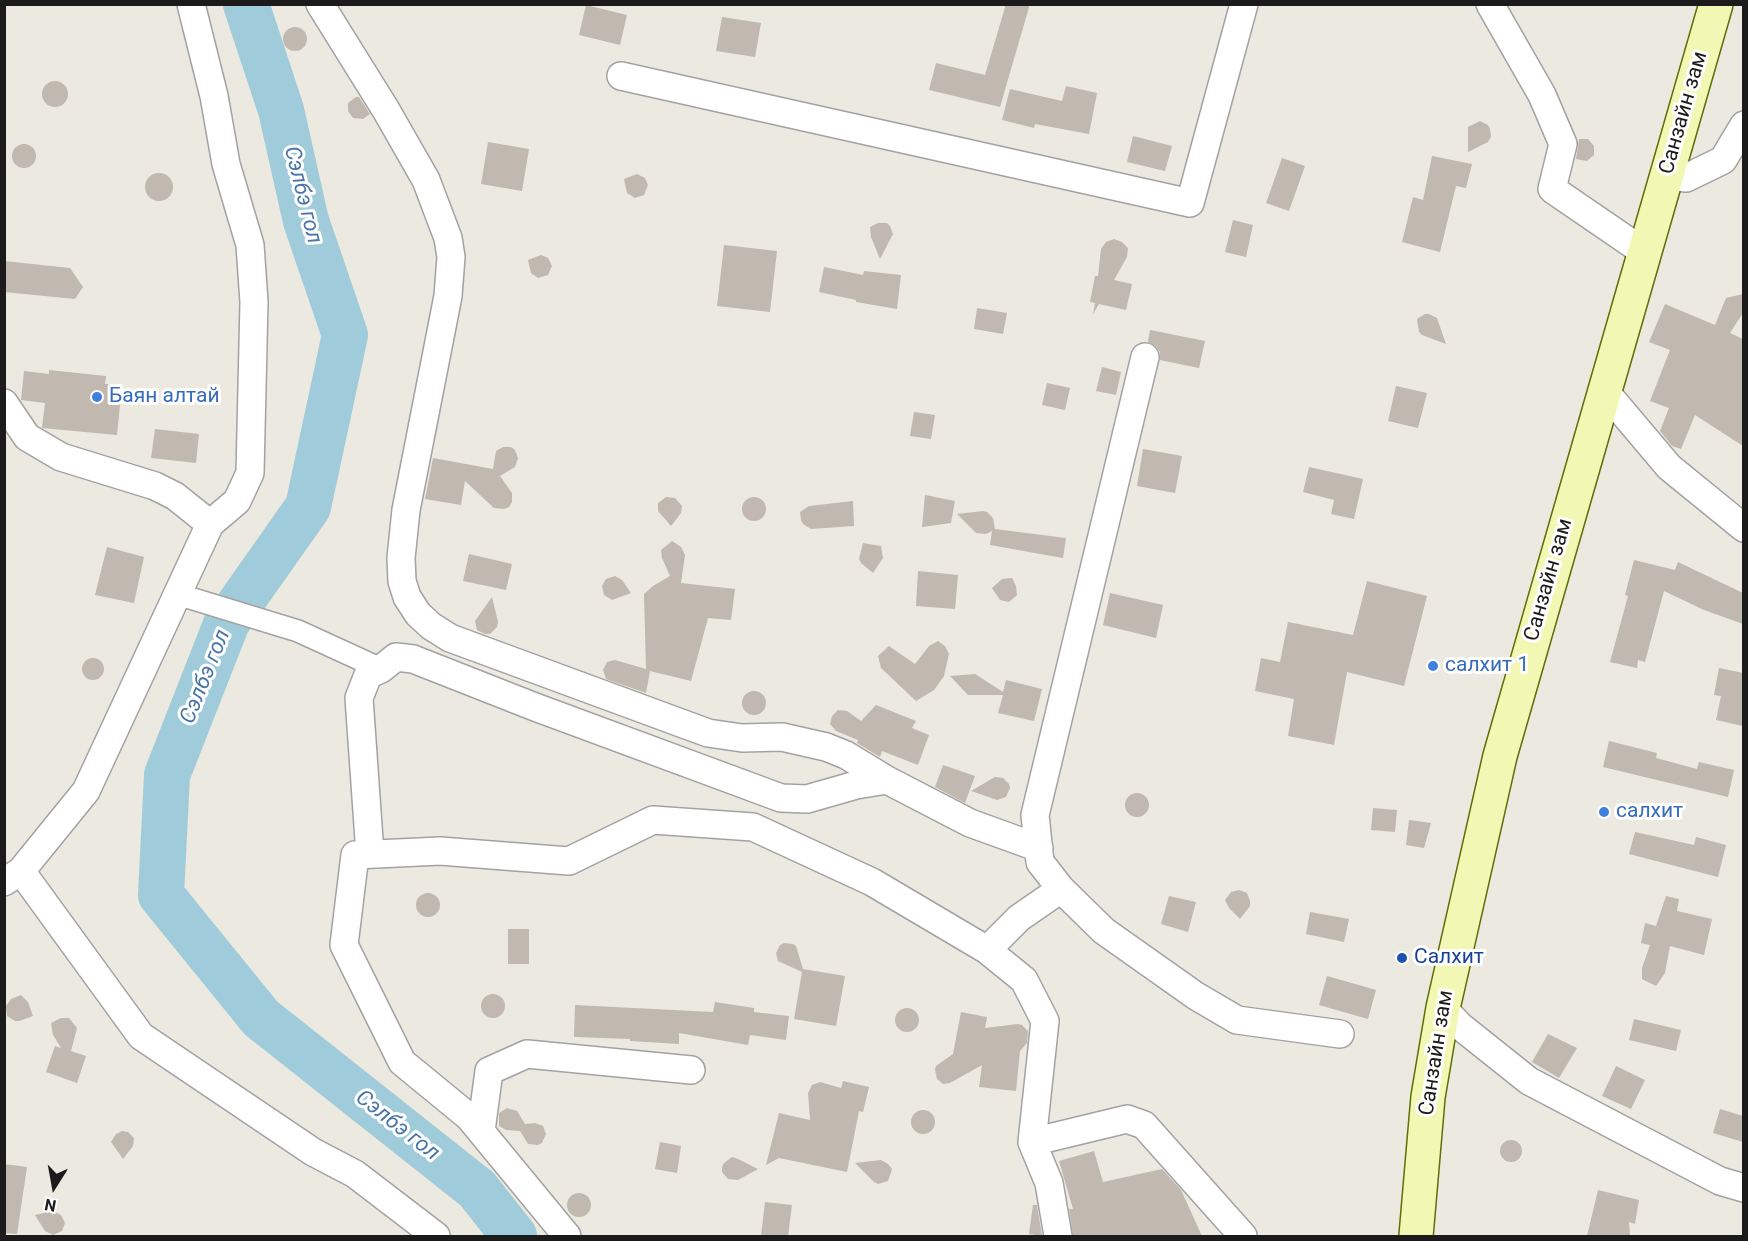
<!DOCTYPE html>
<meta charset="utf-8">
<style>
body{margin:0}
#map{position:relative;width:1748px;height:1241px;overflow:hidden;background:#ece9e0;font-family:Roboto,sans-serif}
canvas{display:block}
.frame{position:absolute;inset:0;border:6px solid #1b1b1b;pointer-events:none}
.north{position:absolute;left:24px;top:1157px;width:60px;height:60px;-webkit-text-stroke:4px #fff;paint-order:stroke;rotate:191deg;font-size:16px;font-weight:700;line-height:24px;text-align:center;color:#1b1b1b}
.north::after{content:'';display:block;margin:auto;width:21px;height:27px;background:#1b1b1b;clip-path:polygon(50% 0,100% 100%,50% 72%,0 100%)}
</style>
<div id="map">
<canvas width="1748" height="1241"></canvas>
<div class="frame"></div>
<div class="north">N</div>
</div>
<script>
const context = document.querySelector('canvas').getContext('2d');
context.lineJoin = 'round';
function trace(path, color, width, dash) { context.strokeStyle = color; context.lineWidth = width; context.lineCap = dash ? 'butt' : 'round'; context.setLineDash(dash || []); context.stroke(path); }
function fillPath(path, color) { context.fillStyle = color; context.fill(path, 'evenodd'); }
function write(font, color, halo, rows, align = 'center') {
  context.font = font + ' Roboto,sans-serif'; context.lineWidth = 6; context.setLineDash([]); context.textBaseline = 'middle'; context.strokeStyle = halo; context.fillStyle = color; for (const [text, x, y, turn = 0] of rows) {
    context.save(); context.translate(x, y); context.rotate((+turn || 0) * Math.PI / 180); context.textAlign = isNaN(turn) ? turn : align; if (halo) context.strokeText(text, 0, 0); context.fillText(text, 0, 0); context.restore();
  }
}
trace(new Path2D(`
 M 246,4 L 281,110 L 306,221 L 345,335 L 308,507 L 227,622 L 167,775 L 161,895 L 261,1018 L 477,1189 L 514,1236`), '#a0cbda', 46);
fillPath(new Path2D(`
 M 1006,4 L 1030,4 L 1000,107 L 929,90 L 936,63 L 985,75 Z
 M 586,5 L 627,15 L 620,45 L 579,35 Z
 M 722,17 L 761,23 L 755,57 L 716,51 Z
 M283 39a12 12 0 1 1 24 0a12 12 0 1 1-24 0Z
 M42 94a13 13 0 1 1 26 0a13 13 0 1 1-26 0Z
 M 1066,86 L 1097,93 L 1089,134 L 1035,124 L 1034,128 L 1002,120 L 1010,89 L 1062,101 Z
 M 356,97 L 359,97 L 370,114 L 363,119 L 353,118 L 348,111 L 348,103 Z
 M 1480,121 L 1488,125 L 1490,129 L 1491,137 L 1488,142 L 1468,152 L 1468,127 Z
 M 1133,136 L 1172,146 L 1165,171 L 1127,162 Z
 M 1579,139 L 1588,139 L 1594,146 L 1594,155 L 1587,161 L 1576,159 Z
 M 488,142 L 529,149 L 522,191 L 481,184 Z
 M12 156a12 12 0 1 1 24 0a12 12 0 1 1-24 0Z
 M 1432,156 L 1472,164 L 1466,188 L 1456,186 L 1440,252 L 1402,242 L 1413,197 L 1423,200 Z
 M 1282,158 L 1305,166 L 1289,211 L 1266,203 Z
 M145 187a14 14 0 1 1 28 0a14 14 0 1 1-28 0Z
 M 637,174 L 645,178 L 648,185 L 644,195 L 635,198 L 627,193 L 624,179 Z
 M 1233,220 L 1253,225 L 1246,257 L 1225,252 Z
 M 878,223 L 887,223 L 890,226 L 893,234 L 880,259 L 871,237 L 870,227 Z
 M 1114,239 L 1122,242 L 1128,248 L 1127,257 L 1114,280 L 1132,284 L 1126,310 L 1099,304 L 1093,314 L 1095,303 L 1090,302 L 1095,276 L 1098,276 L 1101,249 L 1106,242 Z
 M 724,245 L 777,251 L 770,312 L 717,306 Z
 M 541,255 L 548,258 L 552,266 L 548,275 L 538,278 L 531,273 L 528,260 Z
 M 4,261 L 70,268 L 83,287 L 75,299 L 4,292 Z
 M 824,267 L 863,275 L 864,271 L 901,275 L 897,309 L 856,302 L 856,300 L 819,292 Z
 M 1743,294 L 1743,313 L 1730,333 L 1743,339 L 1743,446 L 1695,415 L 1681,449 L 1672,446 L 1660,431 L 1669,408 L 1650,401 L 1670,350 L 1649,342 L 1665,304 L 1715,325 L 1726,298 Z
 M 977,308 L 1007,313 L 1003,334 L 974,329 Z
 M 1425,314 L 1429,314 L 1437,318 L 1446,344 L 1422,335 L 1419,332 L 1417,319 Z
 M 1150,330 L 1205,341 L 1199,368 L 1160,360 L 1160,352 L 1156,346 L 1148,342 Z
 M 1102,367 L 1121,372 L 1116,395 L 1096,391 Z
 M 49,370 L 106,376 L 105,384 L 122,385 L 117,435 L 42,428 L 45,403 L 21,400 L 24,371 L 49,374 Z
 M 1047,383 L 1070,388 L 1065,410 L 1042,405 Z
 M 1396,386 L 1427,393 L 1418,428 L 1388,421 Z
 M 914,412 L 935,415 L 931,439 L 910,436 Z
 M 155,429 L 199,434 L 196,463 L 151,458 Z
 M 503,447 L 511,447 L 515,450 L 518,458 L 515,467 L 500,476 L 512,493 L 512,502 L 509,507 L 504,509 L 494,508 L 465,481 L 461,505 L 425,499 L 433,458 L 493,469 L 496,451 Z
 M 1143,449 L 1182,456 L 1175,493 L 1137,486 Z
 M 1309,467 L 1363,479 L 1354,519 L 1331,514 L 1334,500 L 1303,492 Z
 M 925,495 L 955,501 L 951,523 L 922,527 Z
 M 666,497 L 675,498 L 682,506 L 681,513 L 671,526 L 658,511 L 658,503 Z
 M742 509a12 12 0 1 1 24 0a12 12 0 1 1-24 0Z
 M 853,501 L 854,526 L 811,529 L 803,524 L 801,520 L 800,512 L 809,506 Z
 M 983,511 L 987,512 L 993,518 L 995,529 L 1066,538 L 1063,558 L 990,545 L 992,531 L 986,534 L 976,533 L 957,514 Z
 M 672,541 L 681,547 L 685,555 L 681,583 L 735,589 L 731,620 L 708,618 L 691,681 L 650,671 L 646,693 L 606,679 L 603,670 L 607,662 L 615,660 L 646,669 L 644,594 L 653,586 L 670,576 L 662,558 L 661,550 Z
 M 863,543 L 881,546 L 883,558 L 873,573 L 861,563 L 859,559 Z
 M 107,547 L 144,557 L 134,603 L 95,595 Z
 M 469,554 L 512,564 L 506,590 L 463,581 Z
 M 1634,560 L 1675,570 L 1678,562 L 1743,593 L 1743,624 L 1704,610 L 1664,591 L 1645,662 L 1638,660 L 1637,668 L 1610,662 L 1628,596 L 1625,595 Z
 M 918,571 L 958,575 L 955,609 L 916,606 Z
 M 615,576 L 622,580 L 631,593 L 612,600 L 604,595 L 602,586 L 606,579 Z
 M 1012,578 L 1016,586 L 1017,595 L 1009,602 L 1000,600 L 992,588 L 1002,579 Z
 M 1367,581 L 1427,596 L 1404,686 L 1347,672 L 1334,745 L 1288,736 L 1294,699 L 1255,691 L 1261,658 L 1280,662 L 1288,622 L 1353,635 Z
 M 1110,593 L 1163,605 L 1156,638 L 1103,625 Z
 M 492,597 L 498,622 L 497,627 L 490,634 L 485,634 L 477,630 L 475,621 Z
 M 938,641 L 945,646 L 949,654 L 944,676 L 934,690 L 916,701 L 881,668 L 878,656 L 889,646 L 915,664 L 929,646 Z
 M82 669a11 11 0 1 1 22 0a11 11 0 1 1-22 0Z
 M 1719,668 L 1743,673 L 1743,726 L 1716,720 L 1721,696 L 1714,695 Z
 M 975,674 L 1003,692 L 1006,680 L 1042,689 L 1034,721 L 998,713 L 1003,695 L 968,695 L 950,676 Z
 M742 703a12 12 0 1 1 24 0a12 12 0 1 1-24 0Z
 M 876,705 L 916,721 L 912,728 L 929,735 L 918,765 L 882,751 L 880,757 L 857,743 L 858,740 L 836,731 L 830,724 L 832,716 L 838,710 L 847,711 L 861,721 Z
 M 1609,741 L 1657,753 L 1656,758 L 1697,769 L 1699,762 L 1734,770 L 1728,797 L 1603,767 Z
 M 943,765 L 975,776 L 965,803 L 935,787 Z
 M 995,777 L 1003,778 L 1009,784 L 1010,788 L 1006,797 L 997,800 L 971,791 Z
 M1125 805a12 12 0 1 1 24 0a12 12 0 1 1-24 0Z
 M 1373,808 L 1397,810 L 1395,832 L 1371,830 Z
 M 1409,820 L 1431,823 L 1424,848 L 1406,845 Z
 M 1635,832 L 1694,845 L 1696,837 L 1726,845 L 1718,877 L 1629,854 Z
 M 1239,890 L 1247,893 L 1250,901 L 1250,906 L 1240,919 L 1229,908 L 1225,900 L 1231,892 Z
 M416 905a12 12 0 1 1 24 0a12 12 0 1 1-24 0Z
 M 1169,896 L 1196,902 L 1188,932 L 1161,924 Z
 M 1666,896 L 1679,899 L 1677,911 L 1712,919 L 1704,955 L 1670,946 L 1665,973 L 1656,986 L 1642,979 L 1642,968 L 1650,945 L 1641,943 L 1645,923 L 1656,926 Z
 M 1310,912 L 1349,919 L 1344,942 L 1306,934 Z
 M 508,929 L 529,929 L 529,964 L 508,964 Z
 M 784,943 L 793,944 L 796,946 L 803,969 L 845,976 L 836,1026 L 794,1019 L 802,972 L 778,961 L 776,953 L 780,945 Z
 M 1327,976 L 1376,990 L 1368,1019 L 1319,1005 Z
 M481 1006a12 12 0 1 1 24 0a12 12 0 1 1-24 0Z
 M 21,995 L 28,1002 L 33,1016 L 19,1021 L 15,1021 L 7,1016 L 6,1006 L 11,999 Z
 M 715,1002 L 754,1008 L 754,1012 L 789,1016 L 786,1040 L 750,1035 L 748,1045 L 679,1033 L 679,1044 L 630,1041 L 630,1039 L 574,1037 L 575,1005 L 713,1012 Z
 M895 1020a12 12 0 1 1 24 0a12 12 0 1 1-24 0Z
 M 961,1012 L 987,1017 L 985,1028 L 1018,1024 L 1022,1025 L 1028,1031 L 1027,1043 L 1020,1051 L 1016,1091 L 979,1087 L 982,1065 L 950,1083 L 943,1084 L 937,1079 L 935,1070 L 936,1066 L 953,1054 Z
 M 61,1018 L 69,1018 L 77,1028 L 71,1051 L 86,1056 L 77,1083 L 46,1072 L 55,1046 L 61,1048 L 53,1035 L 51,1023 Z
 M 1634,1019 L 1681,1030 L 1676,1051 L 1629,1040 Z
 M 1548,1034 L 1577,1048 L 1559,1078 L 1532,1062 Z
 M 1616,1066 L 1645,1080 L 1631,1109 L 1602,1096 Z
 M 843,1081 L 869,1087 L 863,1112 L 859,1111 L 847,1172 L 779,1158 L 766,1165 L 779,1113 L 810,1120 L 808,1093 L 812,1085 L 820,1082 L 841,1088 Z
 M 507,1108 L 517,1111 L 525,1124 L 535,1123 L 543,1126 L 546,1134 L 542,1143 L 538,1145 L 528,1144 L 520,1131 L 506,1130 L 499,1126 L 499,1113 Z
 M 1720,1109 L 1743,1116 L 1743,1142 L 1713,1133 Z
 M911 1122a12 12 0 1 1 24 0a12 12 0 1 1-24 0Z
 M 122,1131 L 128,1132 L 134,1138 L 133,1146 L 123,1159 L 111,1142 L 116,1134 Z
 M1500 1151a11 11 0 1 1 22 0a11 11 0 1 1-22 0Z
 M 660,1142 L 681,1146 L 677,1173 L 655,1169 Z
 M 1094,1151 L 1103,1182 L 1162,1169 L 1181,1190 L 1202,1236 L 1073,1236 L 1069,1209 L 1073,1209 L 1059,1161 Z
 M 732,1157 L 738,1159 L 758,1169 L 738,1180 L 728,1179 L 722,1172 L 722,1167 L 724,1163 Z
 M 881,1160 L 888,1164 L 892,1169 L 888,1181 L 878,1184 L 874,1182 L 855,1163 Z
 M 4,1164 L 27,1167 L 17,1234 L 4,1233 Z
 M 1598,1190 L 1639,1200 L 1635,1224 L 1629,1222 L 1630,1236 L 1587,1236 Z
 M567 1205a12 12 0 1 1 24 0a12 12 0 1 1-24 0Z
 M 765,1202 L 792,1205 L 788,1236 L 761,1236 Z
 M 1033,1205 L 1037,1205 L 1042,1236 L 1029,1234 Z
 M 53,1211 L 61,1215 L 65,1223 L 62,1231 L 53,1235 L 45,1231 L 35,1215 Z`), '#c1b8b0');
const pedestrian = new Path2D(`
 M 177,594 L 298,631 L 381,669`);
const minor = new Path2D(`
 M 191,4 L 214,96 L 226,164 L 250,245 L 254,302 L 250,473 L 237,501 L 210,524
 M 320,4 L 386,110 L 426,180 L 448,238 L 451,257 L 448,296 L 406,510 L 401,558 L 402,581 L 407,597 L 418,614 L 431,626 L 450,638 L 708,733 L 742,738 L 782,737 L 826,747 L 846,755 L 887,780
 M 1490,4 L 1542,95 L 1563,144 L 1552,189 L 1644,252
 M 621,76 L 1190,203 L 1244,4
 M 1667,176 L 1686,178 L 1723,160 L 1744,125
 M 1145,357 L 1035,815 L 1040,862 L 1061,889 L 1104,931 L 1196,996 L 1237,1020 L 1340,1034
 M 1604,390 L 1669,467 L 1744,528
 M 4,403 L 27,437 L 61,457 L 155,486 L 175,496 L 210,524 L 86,791 L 21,871 L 4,882
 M 370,854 L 359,698 L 368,675 L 381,669 L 396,657 L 413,659 L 535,707 L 781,798 L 807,799 L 856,785 L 887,780 L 970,823 L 1039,848
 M 21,871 L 141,1036 L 313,1152 L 355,1174 L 436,1236
 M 987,950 L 1019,918 L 1061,889
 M 1443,1008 L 1460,1026 L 1529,1081 L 1720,1181 L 1744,1188
 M 481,1131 L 489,1071 L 527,1054 L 691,1070
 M 1032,1142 L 1127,1119 L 1144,1125 L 1243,1236
 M 567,1236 L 469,1117 L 402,1062 L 344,945 L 355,855 L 440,851 L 569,861 L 653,820 L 753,827 L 872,882 L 987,950 L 1024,980 L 1045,1021 L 1032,1142 L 1049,1183 L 1058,1236`);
const secondary = new Path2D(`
 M 1416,1236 L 1428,1097 L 1443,1008 L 1500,756 L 1716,4`);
trace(pedestrian, '#a2a2a2', 24);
trace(minor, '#a2a2a2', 30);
trace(secondary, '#5e6d06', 36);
trace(pedestrian, '#fff', 21);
trace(minor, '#fff', 27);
trace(secondary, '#f2f8b3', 33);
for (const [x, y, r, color] of [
 [97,397,6,"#3f7fe0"],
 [1433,666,6,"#3f7fe0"],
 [1604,812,6,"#3f7fe0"],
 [1402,958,6,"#1a4fb4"]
]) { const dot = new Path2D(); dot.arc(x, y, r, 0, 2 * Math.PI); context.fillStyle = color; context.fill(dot); trace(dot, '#fff', 2); }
write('21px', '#1b1b1b', '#fff', [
 ["Санзайн зам",1684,113,-74],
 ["Санзайн зам",1549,580,-74],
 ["Санзайн зам",1437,1053,-81]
]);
write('21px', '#366cbe', '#fff', [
 ["Баян алтай",109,397],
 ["салхит 1",1445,666],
 ["салхит",1616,812]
], 'left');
write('21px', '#164399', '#fff', [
 ["Салхит",1414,958]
], 'left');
write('italic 22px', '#4a75a8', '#fff', [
 ["Сэлбэ гол",302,195,76],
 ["Сэлбэ гол",206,677,-68],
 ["Сэлбэ гол",397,1126,38]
]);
</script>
